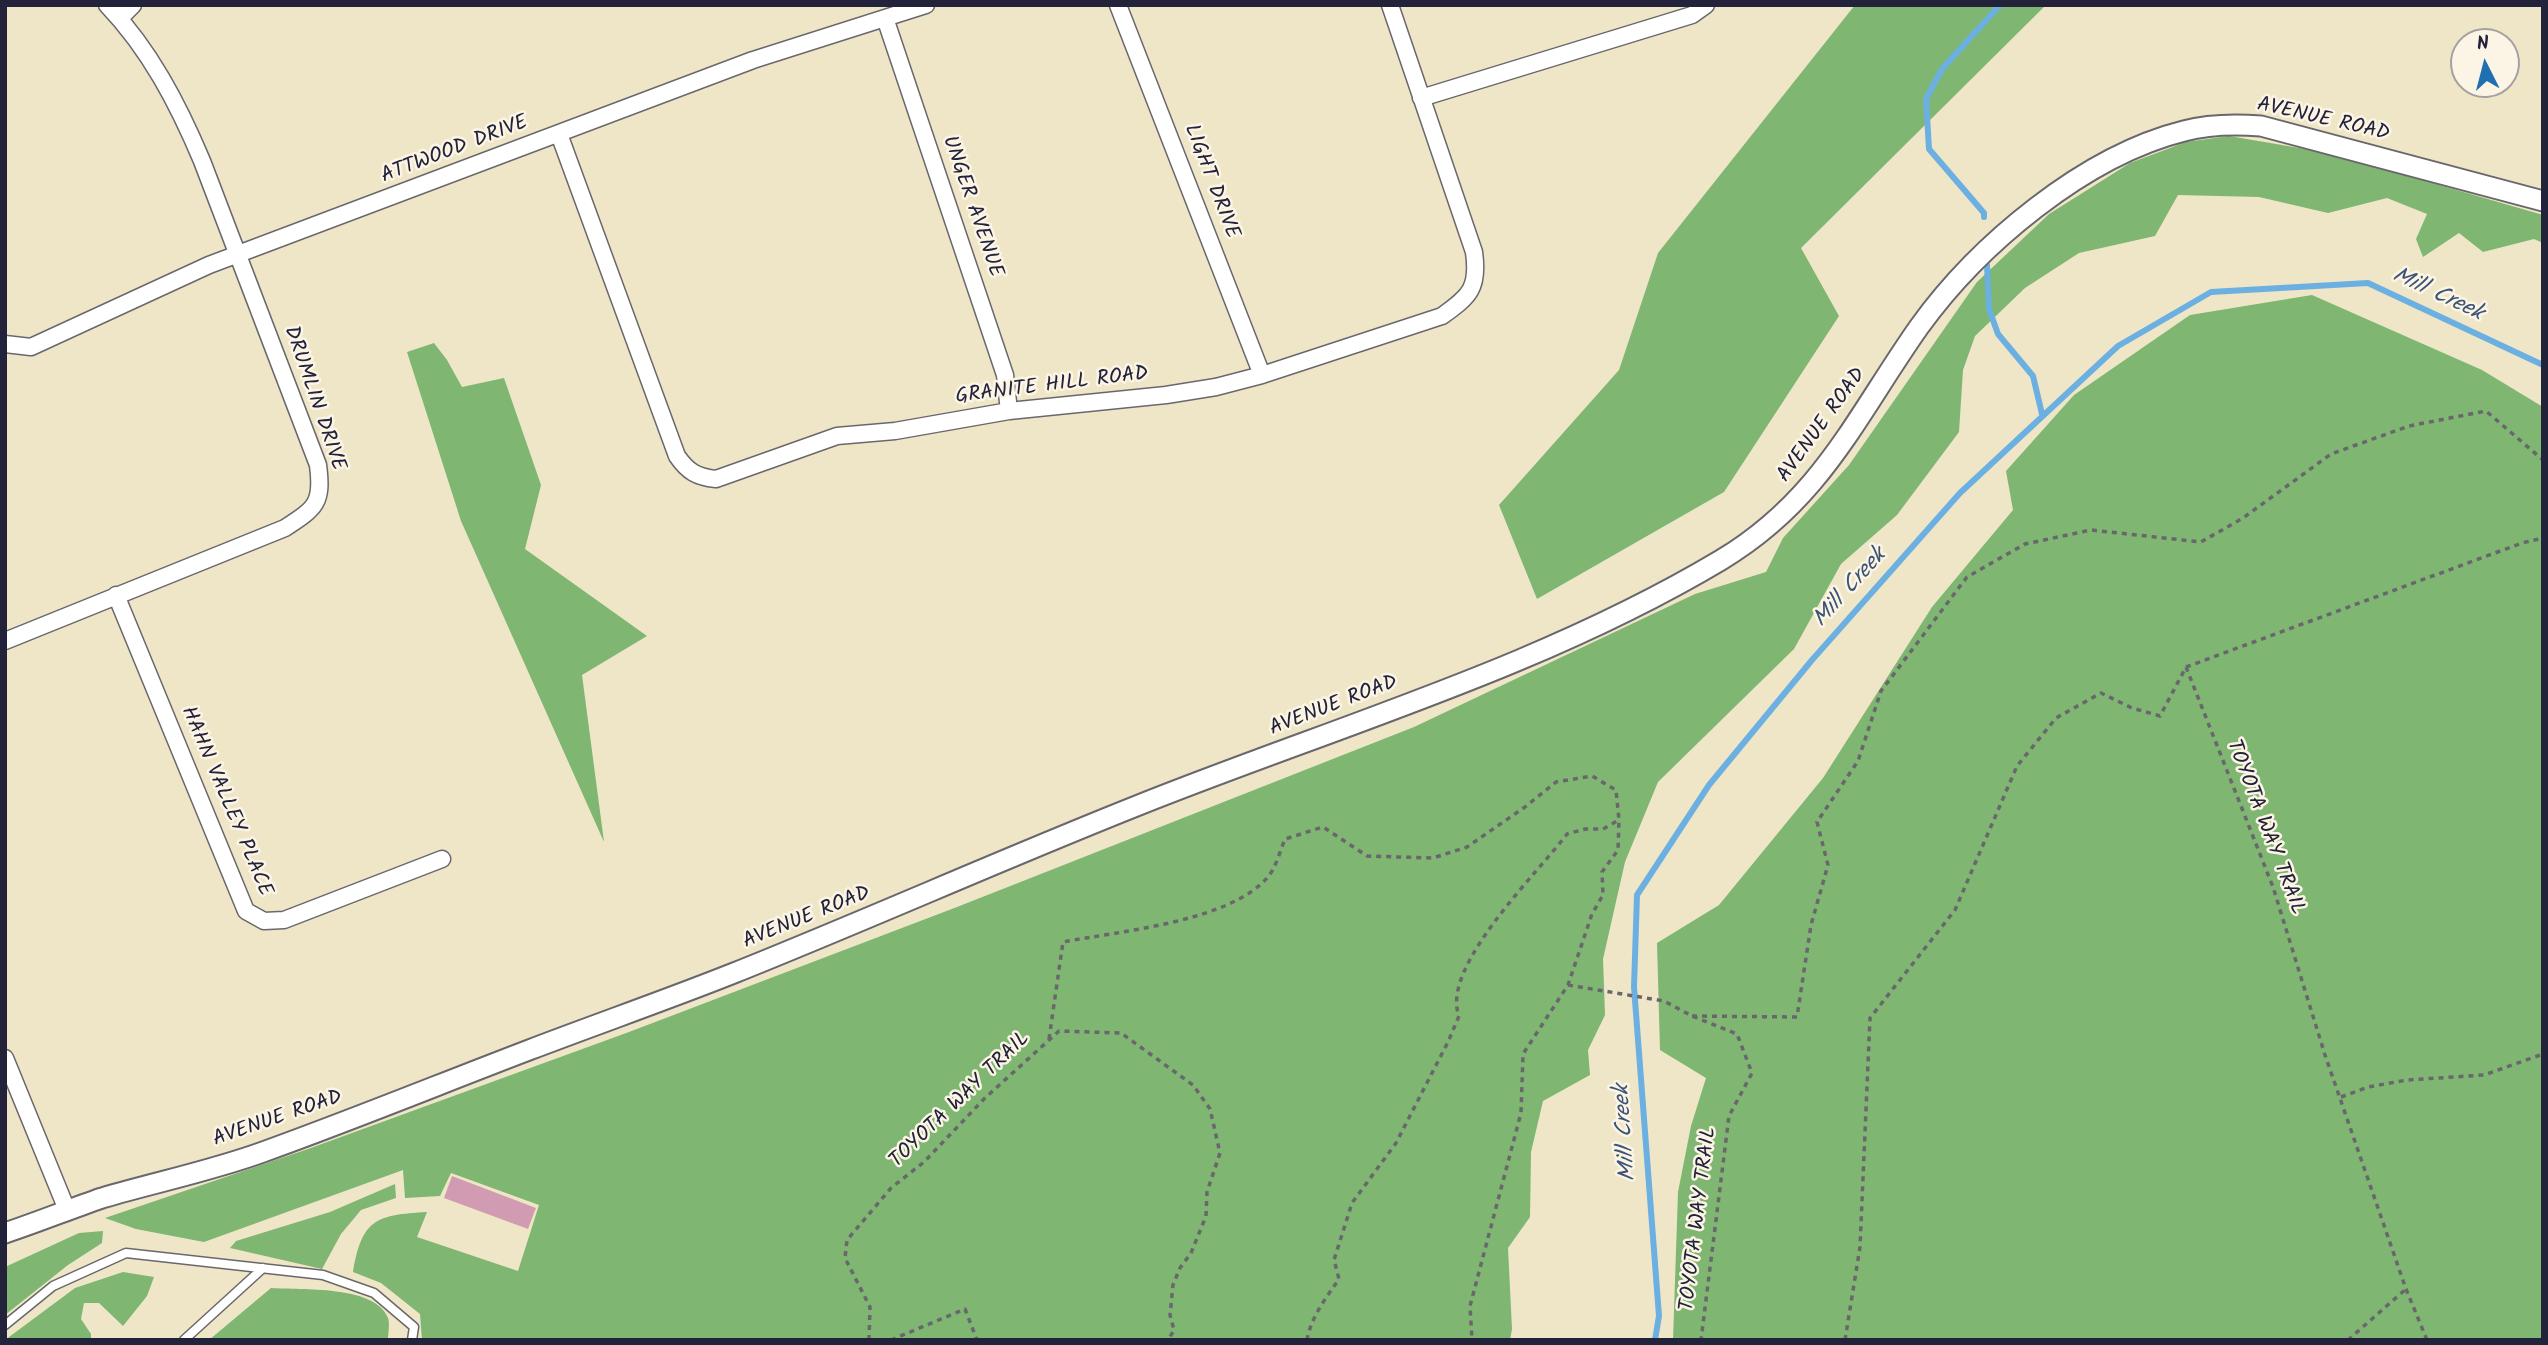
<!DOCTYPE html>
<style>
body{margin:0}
#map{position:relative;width:2548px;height:1345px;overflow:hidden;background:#efe6c8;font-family:Kalam,sans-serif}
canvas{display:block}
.frame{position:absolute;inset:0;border:7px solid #22223b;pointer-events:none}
.north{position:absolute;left:2450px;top:28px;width:70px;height:70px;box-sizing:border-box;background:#fcf5e5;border:2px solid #a5a1a1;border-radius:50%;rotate:354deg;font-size:19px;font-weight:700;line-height:28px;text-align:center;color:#22223b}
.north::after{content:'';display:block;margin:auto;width:24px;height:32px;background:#1f6fb2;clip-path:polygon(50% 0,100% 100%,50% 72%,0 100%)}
</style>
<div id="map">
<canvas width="2548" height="1345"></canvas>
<div class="frame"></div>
<div class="north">N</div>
</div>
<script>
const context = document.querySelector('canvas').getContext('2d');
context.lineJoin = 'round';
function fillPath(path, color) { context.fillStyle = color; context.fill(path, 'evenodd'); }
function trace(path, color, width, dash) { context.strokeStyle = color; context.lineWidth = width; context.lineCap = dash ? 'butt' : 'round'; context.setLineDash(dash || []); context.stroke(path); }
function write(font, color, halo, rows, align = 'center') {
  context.font = font + ' Kalam,sans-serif'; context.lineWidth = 5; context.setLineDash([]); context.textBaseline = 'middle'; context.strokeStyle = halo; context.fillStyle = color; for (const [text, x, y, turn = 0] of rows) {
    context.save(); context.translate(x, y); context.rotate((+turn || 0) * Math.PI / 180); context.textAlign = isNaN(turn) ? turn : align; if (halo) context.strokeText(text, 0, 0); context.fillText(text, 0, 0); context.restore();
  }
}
fillPath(new Path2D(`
 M 1855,5 L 2046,5 L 1801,248 L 1839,316 L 1724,492 L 1537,599 L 1499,505 L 1619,370 L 1658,253 Z
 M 2229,136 L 2329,153 L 2543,215 L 2543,243 L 2534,239 L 2483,252 L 2459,233 L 2423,257 L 2416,239 L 2427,214 L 2387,198 L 2328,213 L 2259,197 L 2178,195 L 2155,236 L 2079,253 L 2025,288 L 1975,336 L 1963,370 L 1959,432 L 1897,515 L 1841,564 L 1794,649 L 1658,782 L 1625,862 L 1603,959 L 1605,1015 L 1588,1050 L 1590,1075 L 1543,1101 L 1531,1152 L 1530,1217 L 1508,1248 L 1512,1329 L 1510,1340 L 422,1340 L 420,1314 L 381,1283 L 353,1272 C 362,1219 376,1215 427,1212 L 417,1237 L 518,1271 L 539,1205 L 451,1173 L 440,1196 L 405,1198 L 403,1170 L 204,1242 L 136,1229 L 105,1218 L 308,1149 L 629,1032 L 957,907 L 1414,727 L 1695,594 L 1766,572 L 1783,538 L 1849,465 L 1977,282 L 2049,214 L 2130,163 L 2186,142 Z
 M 2312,295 L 2482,370 L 2543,407 L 2543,1340 L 1673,1340 L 1678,1192 L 1691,1126 L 1706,1078 L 1660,1050 L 1657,943 L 1719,905 L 1823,778 L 1932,607 L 2013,510 L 2006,471 L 2074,395 L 2190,315 Z
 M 434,343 L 447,360 L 462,387 L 504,378 L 541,485 L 525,549 L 647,636 L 582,675 L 604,842 L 461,521 L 407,352 Z
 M 395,1184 L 396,1198 L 361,1210 L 341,1234 L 322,1269 L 230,1248 L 236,1241 L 330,1212 Z
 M 103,1231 L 102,1243 L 68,1265 L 5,1315 L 5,1267 L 79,1233 Z
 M 123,1272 L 154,1277 L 147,1296 L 123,1326 L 99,1303 L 84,1303 L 81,1319 L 91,1334 L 91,1340 L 5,1340 L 75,1288 Z
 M 271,1288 C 300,1290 376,1285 388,1318 C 390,1323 388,1334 388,1340 L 209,1340 Z`), '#7eb672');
trace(new Path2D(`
 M 1984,217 L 1984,213 L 1929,149 L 1926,99 L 1942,69 L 2000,5
 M 1987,265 L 1989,309 L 1998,334 L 2033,376 L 2042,414
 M 1655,1340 L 1659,1316 L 1634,987 L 1637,895 L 1709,785 L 1812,660 L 1960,493 L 2118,346 L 2211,292 L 2368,283 L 2543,365`), '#6cb0e2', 6);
fillPath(new Path2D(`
 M 452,1176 L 536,1208 L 528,1229 L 444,1198 Z`), '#d19bb2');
const service = new Path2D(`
 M 5,1325 L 53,1286 L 126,1253 L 323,1275 L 374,1293 L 414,1327 L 412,1340
 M 184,1340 L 263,1268`);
const minor = new Path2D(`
 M 1118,5 L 1262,375
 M 120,18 L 133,5
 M 885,18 L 1005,375 L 1009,411
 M 1421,98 L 1692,15 L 1706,5
 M 559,134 L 677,456 C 688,472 697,477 716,479 L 837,436 L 895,431 L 1009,411 L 1166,395 L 1216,387 L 1262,375 L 1442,316 C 1470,296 1479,288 1474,252 L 1390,5
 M 5,344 L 31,347 L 209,265 L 753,60 L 926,5
 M 116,595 L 246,911 L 264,921 L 284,920 L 442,859
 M 5,641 L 285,528 C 316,508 323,503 318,465 L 202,161 C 178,104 150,50 107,5
 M 5,1058 L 67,1210`);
const tertiary = new Path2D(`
 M 5,1233 C 38,1222 70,1209 102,1198 C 156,1182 211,1171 263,1152 C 352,1120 440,1084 529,1050 C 597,1024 666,1000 734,973 C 869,919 1003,859 1139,805 C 1334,727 1540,668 1721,560 C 1821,500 1855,418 1919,327 C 1978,245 2084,156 2184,131 C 2210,124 2235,124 2261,126 L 2543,201`);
trace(service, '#6a676c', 11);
trace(minor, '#6a676c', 19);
trace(tertiary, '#6a676c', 23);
trace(new Path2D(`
 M 2186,667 L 2273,887 L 2325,1055 L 2406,1289 L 2427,1340
 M 2186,667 L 2522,543 L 2543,538
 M 1568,985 L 1664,1001 L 1692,1016 L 1737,1034 L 1752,1073 L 1729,1116 L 1701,1340
 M 1692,1016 L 1797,1017 L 1811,925 L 1828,865 L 1817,822 L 1858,761 L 1881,691 L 1967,577 L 2025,544 L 2091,530 L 2201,542 L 2243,518 L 2331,454 L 2409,426 L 2486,411 L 2543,460
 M 1049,1039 L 1063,942 C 1120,931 1228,922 1267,878 C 1276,868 1280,851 1285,839 L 1323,827 L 1367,856 L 1433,858 L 1467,847 L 1525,807 L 1556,782 L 1592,776 L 1616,790 L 1619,820 L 1618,850 L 1602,872 L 1603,895 L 1592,914 L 1568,985 L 1523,1054 L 1521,1113 L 1470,1306 L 1472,1340
 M 2341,1097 L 2368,1087 L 2407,1080 L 2484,1075 L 2543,1054
 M 869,1340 L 870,1307 L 845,1258 L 847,1240 L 891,1188 L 924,1162 L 985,1098 L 1059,1031 L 1121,1033 L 1193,1085 L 1210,1109 L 1220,1153 L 1207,1192 L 1206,1216 L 1191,1253 L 1180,1268 L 1173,1285 L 1170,1315 L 1174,1330 L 1168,1340
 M 891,1340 L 965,1309 L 977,1340
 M 1307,1340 C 1311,1317 1326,1298 1339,1279 L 1334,1260 L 1352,1203 L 1396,1143 L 1448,1042 L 1459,1016 C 1440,967 1538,873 1567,834 L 1585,829 L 1603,829 L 1619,820
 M 1845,1340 L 1860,1247 L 1870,1018 L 1955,910 L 2017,766 L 2056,718 L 2101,693 L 2132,708 L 2160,716 L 2186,667
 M 2348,1340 L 2406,1289`), '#6a676c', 3.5, [5, 5]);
trace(service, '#fff', 8);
trace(minor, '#fff', 16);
trace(tertiary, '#fff', 19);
write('21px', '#22223b', '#fcf5e5', [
 ["AVENUE ROAD",2323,121,13],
 ["ATTWOOD DRIVE",455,151,-21],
 ["LIGHT DRIVE",1210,182,69],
 ["UNGER AVENUE",971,207,71],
 ["GRANITE HILL ROAD",1052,387,-7],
 ["DRUMLIN DRIVE",313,399,71],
 ["AVENUE ROAD",1823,426,-54],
 ["AVENUE ROAD",1334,707,-21],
 ["HAHN VALLEY PLACE",225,802,67],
 ["TOYOTA WAY TRAIL",2264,828,69],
 ["AVENUE ROAD",807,919,-22],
 ["TOYOTA WAY TRAIL",961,1101,-44],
 ["AVENUE ROAD",278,1120,-19],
 ["TOYOTA WAY TRAIL",1700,1219,-83]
]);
write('italic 23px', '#3c5475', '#fcf5e5', [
 ["Mill Creek",2437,296,25],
 ["Mill Creek",1851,589,-48],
 ["Mill Creek",1627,1133,-94]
]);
</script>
